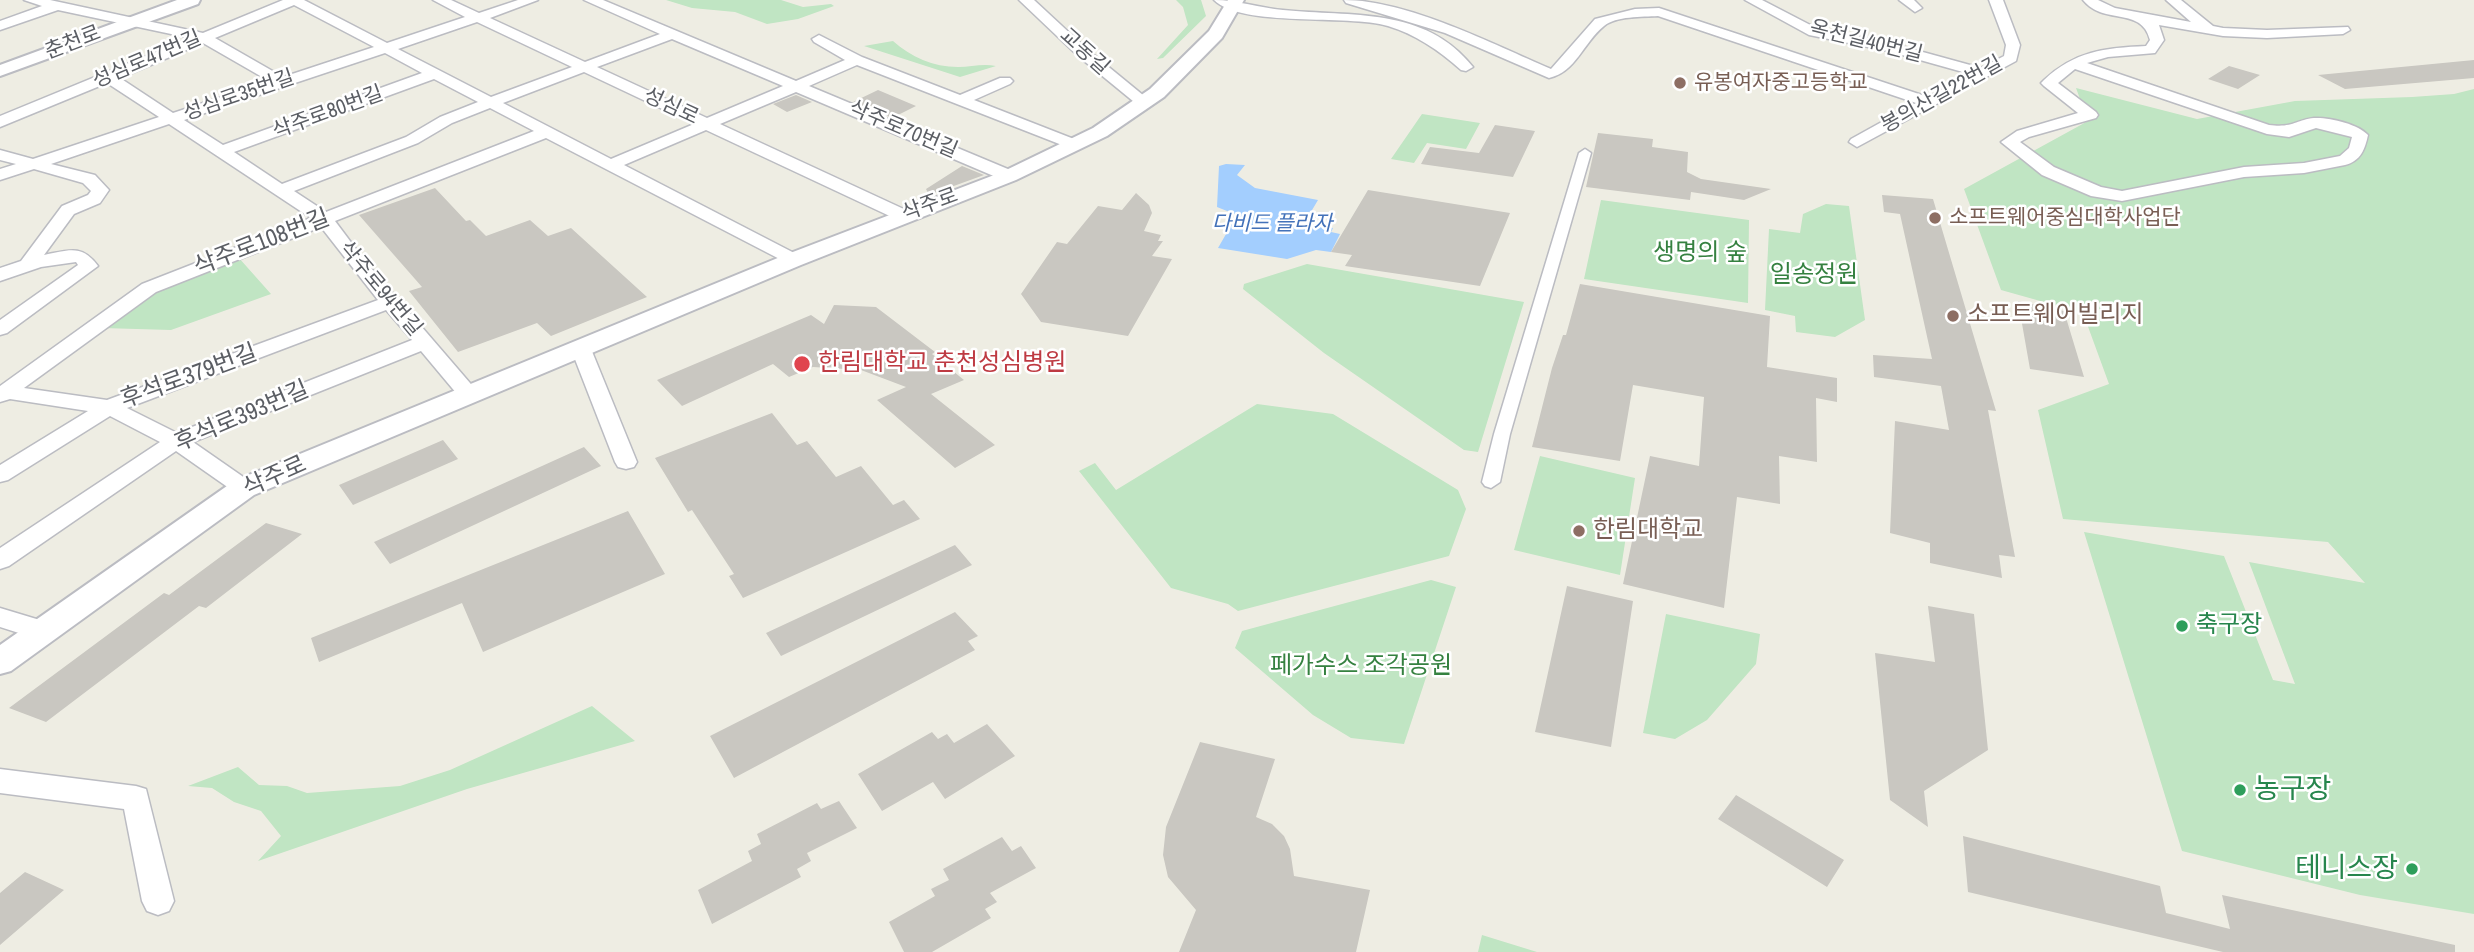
<!DOCTYPE html>
<meta charset="utf-8">
<style>
body{margin:0}
canvas{display:block;background:#eeede3}
</style>
<canvas width="2474" height="952"></canvas>
<script>
const context = document.querySelector('canvas').getContext('2d');
context.lineJoin = 'round';
function fillPath(path, color) { context.fillStyle = color; context.fill(path, 'evenodd'); }
function trace(path, color, width, dash) { context.strokeStyle = color; context.lineWidth = width; context.lineCap = dash ? 'butt' : 'round'; context.setLineDash(dash || []); context.stroke(path); }
function write(font, color, halo, rows, align = 'center') {
  context.font = font + ' "Archivo Narrow","Noto Sans KR",sans-serif'; context.lineWidth = 5; context.setLineDash([]); context.textBaseline = 'middle'; context.strokeStyle = halo; context.fillStyle = color; for (const [text, x, y, turn = 0] of rows) {
    context.save(); context.translate(x, y); context.rotate((+turn || 0) * Math.PI / 180); context.textAlign = isNaN(turn) ? turn : align; if (halo) context.strokeText(text, 0, 0); context.fillText(text, 0, 0); context.restore();
  }
}
fillPath(new Path2D(`
 M 666,0 L 781,0 L 803,7 L 831,4 L 834,6 L 798,19 L 767,24 L 735,12 L 692,8 Z
 M 1176,0 L 1201,0 L 1206,16 L 1163,58 L 1157,59 L 1188,25 L 1183,7 Z
 M 893,41 C 911,57 933,67 958,67 C 971,67 983,63 996,66 L 960,77 L 864,46 Z
 M 2076,88 L 2197,119 L 2295,101 L 2412,97 L 2454,94 L 2474,89 L 2474,914 L 2360,895 L 2182,851 L 2084,532 L 2224,556 L 2273,680 L 2295,684 L 2249,562 L 2365,583 L 2328,542 L 2063,519 L 2038,410 L 2109,384 L 2083,313 L 2001,290 L 1964,189 L 2088,121 Z
 M 1422,114 L 1480,123 L 1466,149 L 1427,143 L 1414,163 L 1391,159 Z
 M 1601,200 L 1749,220 L 1748,303 L 1584,279 Z
 M 1826,204 L 1849,206 L 1865,320 L 1835,337 L 1796,332 L 1795,316 L 1765,310 L 1769,229 L 1800,233 L 1803,214 Z
 M 239,258 L 271,294 L 171,330 L 102,328 L 160,289 Z
 M 1307,264 L 1524,302 L 1478,452 L 1464,450 L 1324,353 L 1243,289 L 1244,284 Z
 M 1257,404 L 1333,414 L 1458,490 L 1466,509 L 1449,556 L 1238,611 L 1228,604 L 1171,588 L 1079,471 L 1095,463 L 1116,490 Z
 M 1540,456 L 1635,478 L 1620,575 L 1514,550 Z
 M 1431,580 L 1456,587 L 1404,744 L 1351,738 L 1313,715 L 1235,648 L 1242,631 Z
 M 1666,614 L 1760,634 L 1756,664 L 1707,720 L 1675,739 L 1643,733 Z
 M 592,706 L 635,741 L 467,789 L 258,861 L 281,836 L 261,811 L 234,802 L 212,788 L 188,786 L 238,767 L 259,785 L 287,786 L 307,793 L 400,786 L 450,770 Z
 M 1482,935 L 1537,952 L 1478,952 Z`), '#c0e5c3');
fillPath(new Path2D(`
 M 1226,164 L 1245,165 L 1237,175 L 1255,188 L 1318,200 L 1305,222 L 1333,228 L 1331,232 L 1340,234 L 1331,252 L 1316,250 L 1287,259 L 1218,248 L 1237,215 L 1217,207 L 1219,166 Z`), '#a3cefe');
fillPath(new Path2D(`
 M 2474,60 L 2474,78 L 2345,89 L 2318,75 Z
 M 2229,66 L 2260,75 L 2238,89 L 2208,79 Z
 M 878,90 L 916,106 L 892,118 L 853,102 Z
 M 796,95 L 812,102 L 787,112 L 773,104 Z
 M 1495,125 L 1535,131 L 1513,177 L 1421,164 L 1430,147 L 1479,153 Z
 M 1598,133 L 1653,139 L 1652,147 L 1688,152 L 1687,172 L 1701,179 L 1771,189 L 1744,200 L 1691,192 L 1690,200 L 1586,187 Z
 M 962,166 L 984,175 L 929,195 L 926,189 Z
 M 435,188 L 466,221 L 470,220 L 486,236 L 530,220 L 548,236 L 571,228 L 647,297 L 551,336 L 537,323 L 458,352 L 409,291 L 422,287 L 359,215 Z
 M 1368,190 L 1510,213 L 1480,286 L 1345,266 L 1352,255 L 1331,252 Z
 M 1136,193 L 1149,205 L 1152,213 L 1144,231 L 1161,235 L 1158,241 L 1163,241 L 1152,256 L 1172,259 L 1128,336 L 1041,322 L 1021,294 L 1057,242 L 1067,244 L 1098,206 L 1122,210 Z
 M 1882,195 L 1933,199 L 1996,411 L 1988,410 L 2015,557 L 1999,555 L 2002,578 L 1930,563 L 1930,543 L 1890,533 L 1895,421 L 1949,430 L 1941,386 L 1874,377 L 1873,355 L 1932,359 L 1900,214 L 1884,212 Z
 M 1580,284 L 1770,316 L 1767,367 L 1837,378 L 1837,402 L 1816,398 L 1817,462 L 1779,456 L 1780,504 L 1737,497 L 1724,608 L 1623,584 L 1650,456 L 1699,466 L 1704,397 L 1633,385 L 1620,461 L 1532,447 L 1552,368 L 1563,335 L 1566,335 Z
 M 2018,301 L 2064,311 L 2084,377 L 2030,369 Z
 M 834,305 L 876,307 L 935,352 L 932,354 L 964,380 L 931,394 L 995,445 L 955,468 L 877,400 L 906,387 L 861,370 L 813,367 L 789,377 L 773,364 L 682,406 L 657,380 L 811,315 L 824,324 Z
 M 772,413 L 797,445 L 807,441 L 836,477 L 861,466 L 893,505 L 904,500 L 920,519 L 743,598 L 729,576 L 734,574 L 692,510 L 688,512 L 655,458 Z
 M 443,440 L 458,459 L 353,505 L 339,485 Z
 M 584,447 L 601,466 L 390,564 L 374,542 Z
 M 628,511 L 665,574 L 483,652 L 462,603 L 319,662 L 311,638 Z
 M 266,523 L 302,534 L 206,608 L 199,606 L 46,722 L 9,708 L 164,593 L 169,595 Z
 M 955,545 L 972,565 L 781,656 L 766,633 Z
 M 1567,586 L 1633,601 L 1611,747 L 1535,732 Z
 M 1928,606 L 1974,614 L 1988,750 L 1924,791 L 1928,827 L 1890,800 L 1875,653 L 1935,662 Z
 M 955,612 L 978,636 L 968,641 L 975,650 L 734,778 L 710,736 Z
 M 987,724 L 1015,756 L 945,799 L 933,782 L 882,811 L 858,774 L 932,732 L 938,739 L 947,734 L 954,743 Z
 M 1200,742 L 1275,759 L 1256,817 L 1272,824 L 1284,836 L 1290,849 L 1294,876 L 1370,890 L 1356,952 L 1179,952 L 1196,910 L 1168,877 L 1163,855 L 1166,827 Z
 M 1736,795 L 1844,860 L 1827,887 L 1718,819 Z
 M 839,801 L 857,828 L 807,853 L 811,861 L 797,869 L 801,877 L 712,924 L 698,890 L 752,861 L 748,851 L 761,844 L 757,834 L 817,803 L 821,809 Z
 M 1963,836 L 2160,886 L 2166,913 L 2230,929 L 2222,895 L 2455,945 L 2455,952 L 2223,952 L 1968,892 Z
 M 1002,837 L 1012,851 L 1021,846 L 1036,868 L 990,893 L 997,902 L 985,909 L 991,918 L 932,952 L 904,952 L 889,922 L 935,896 L 931,889 L 949,880 L 943,869 Z
 M 25,872 L 64,890 L 0,945 L 0,893 Z`), '#c9c7c1');
const pedestrian = new Path2D(`
 M 1585,149 L 1591,153 L 1510,434 L 1500,482 L 1491,488 L 1485,486 L 1482,482 L 1494,434 L 1579,153 Z`);
const minor = new Path2D(`
 M 24,0 L 50,0 L 203,33 L 283,0 L 304,0 L 387,43 L 465,17 L 433,0 L 451,0 L 479,13 L 518,0 L 538,0 L 490,18 L 585,62 L 660,34 L 584,0 L 603,0 L 796,81 L 845,60 L 814,42 L 812,39 L 819,35 L 862,57 L 960,95 L 1000,78 L 1010,78 L 1013,81 L 1010,84 L 974,100 L 1079,141 L 1081,144 L 1073,149 L 1067,147 L 857,65 L 809,86 L 1015,172 L 1017,176 L 1015,180 L 1003,180 L 796,92 L 720,124 L 908,211 L 911,215 L 908,219 L 896,219 L 706,130 L 624,165 L 800,256 L 802,260 L 800,264 L 793,266 L 546,138 L 335,221 L 365,261 L 476,390 L 480,395 L 476,400 L 462,400 L 421,351 L 193,442 L 252,483 L 255,488 L 252,493 L 244,496 L 236,493 L 176,451 L 9,566 L 0,569 L 0,548 L 160,442 L 110,416 L 8,480 L 0,482 L 0,465 L 88,411 L 10,399 L 0,402 L 0,386 L 142,284 L 311,218 L 169,124 L 51,164 L 95,175 L 109,190 L 100,203 L 74,214 L 44,255 C 69,250 82,244 98,266 L 7,333 L 0,335 L 0,320 L 78,265 L 76,262 L 41,267 L 0,281 L 0,268 L 21,261 L 62,206 L 88,195 L 91,191 L 83,183 L 34,169 L 0,180 L 0,169 L 16,164 L 0,160 L 0,150 L 33,159 L 159,117 L 107,83 L 0,127 L 0,116 L 190,38 L 58,10 L 0,30 L 0,21 L 42,6 ZM 294,5 L 374,47 L 283,77 L 215,38 ZM 477,22 L 572,67 L 491,97 L 398,49 ZM 672,39 L 783,86 L 707,118 L 597,67 ZM 203,43 L 269,81 L 173,113 L 120,78 ZM 385,53 L 422,73 L 223,145 L 184,120 ZM 584,72 L 694,124 L 611,159 L 503,103 ZM 434,79 L 478,102 L 440,117 L 406,137 L 282,184 L 234,152 ZM 490,108 L 534,131 L 326,212 L 294,191 L 418,143 L 452,123 ZM 321,227 L 378,300 L 107,400 L 24,388 L 156,292 ZM 386,310 L 412,340 L 177,433 L 127,408 Z
 M 1019,0 L 1034,0 L 1088,50 L 1149,100 L 1152,103 L 1149,106 L 1139,106 L 1078,56 Z
 M 1214,0 C 1237,0 1260,8 1283,10 C 1351,17 1425,6 1473,67 L 1466,71 L 1461,70 C 1440,51 1415,34 1388,26 C 1348,14 1242,28 1214,0 Z
 M 1344,0 C 1407,0 1493,44 1551,69 L 1595,19 L 1635,9 L 1659,8 L 1928,97 L 1970,74 L 1888,51 L 1809,35 L 1745,0 L 1762,0 L 1818,29 L 1890,43 L 1981,68 L 2004,56 L 2006,45 L 1989,0 L 2003,0 L 2020,45 L 2016,61 L 1857,147 L 1849,142 L 1851,139 L 1916,103 L 1658,16 C 1642,17 1616,16 1604,26 C 1583,43 1576,72 1549,78 L 1445,33 L 1346,3 Z
 M 1899,0 L 1914,0 L 1922,8 L 1915,12 Z
 M 2083,0 L 2098,0 L 2115,8 L 2191,22 L 2166,0 L 2181,0 L 2213,26 L 2223,28 L 2267,30 L 2348,27 L 2350,30 L 2343,34 L 2267,38 L 2223,36 L 2159,25 L 2164,40 L 2155,53 L 2108,57 L 2087,63 L 2269,125 C 2294,128 2295,120 2314,118 C 2329,117 2358,124 2368,135 C 2365,149 2361,161 2345,165 L 2304,173 L 2244,177 L 2122,201 L 2091,196 L 2042,175 L 2001,142 L 2017,131 L 2078,113 L 2044,86 L 2041,83 L 2044,80 C 2075,51 2104,48 2146,46 L 2150,40 C 2142,6 2104,26 2083,0 ZM 2075,69 L 2267,134 L 2289,137 L 2316,128 L 2352,137 L 2349,148 L 2340,156 L 2304,163 L 2244,167 L 2122,191 L 2101,187 L 2054,167 L 2020,142 L 2029,137 L 2096,118 L 2098,115 L 2096,112 L 2058,83 Z
 M 581,343 L 588,345 L 591,349 L 637,462 L 634,467 L 626,469 L 618,467 L 615,462 L 571,349 L 574,345 Z
 M 0,608 L 53,624 L 57,631 L 53,638 L 44,641 L 0,627 Z
 M 0,769 L 136,786 L 146,789 L 174,901 L 169,911 L 158,915 L 147,911 L 142,901 L 124,809 L 0,793 Z`);
const tertiary = new Path2D(`
 M 177,0 L 200,0 L 198,4 L 0,76 L 0,65 Z
 M 1228,0 L 1244,0 L 1222,38 L 1164,97 L 1107,136 L 1016,180 L 801,265 L 254,495 L 11,671 L 0,674 L 0,645 L 234,481 L 785,255 L 1002,172 L 1093,128 L 1150,89 L 1209,31 Z`);
trace(pedestrian, '#bbbcc2', 3);
trace(minor, '#bbbcc2', 3);
trace(tertiary, '#bbbcc2', 4);
fillPath(pedestrian, '#fff');
fillPath(minor, '#fff');
fillPath(tertiary, '#fff');
for (const [x, y, r, color] of [
 [1680,83,7,"#8d6e63"],
 [1935,218,7,"#8d6e63"],
 [1953,316,7,"#8d6e63"],
 [802,364,9,"#e0444e"],
 [1579,531,7,"#8d6e63"],
 [2182,626,7,"#2e9e5b"],
 [2240,790,7,"#2e9e5b"],
 [2412,869,7,"#2e9e5b"]
]) { const dot = new Path2D(); dot.arc(x, y, r, 0, 2 * Math.PI); context.fillStyle = color; context.fill(dot); trace(dot, '#fff', 2.5); }
write('21px', '#5b5e64', '#fff', [
 ["옥천길40번길",1866,42,14],
 ["춘천로",73,43,-21],
 ["교동길",1084,52,42],
 ["성심로47번길",147,60,-23],
 ["봉의산길22번길",1942,95,-29],
 ["성심로35번길",239,96,-19],
 ["성심로",671,107,25],
 ["삭주로80번길",328,113,-20],
 ["삭주로70번길",903,130,23],
 ["삭주로",930,205,-20],
 ["삭주로94번길",380,289,50]
]);
write('21px', '#785e54', '#fff', [
 ["유봉여자중고등학교",1694,83],
 ["소프트웨어중심대학사업단",1949,218]
], 'left');
write('italic 21px', '#4372b9', '#fff', [
 ["다비드 플라자",1272,224]
]);
write('24px', '#5b5e64', '#fff', [
 ["삭주로108번길",262,243,-21],
 ["후석로379번길",189,377,-20],
 ["후석로393번길",242,417,-23],
 ["삭주로",275,477,-24]
]);
write('24px', '#358140', '#fff', [
 ["생명의 숲",1700,254],
 ["일송정원",1814,276],
 ["페가수스 조각공원",1361,667]
]);
write('24px', '#785e54', '#fff', [
 ["소프트웨어빌리지",1967,316],
 ["한림대학교",1593,531]
], 'left');
write('24px', '#be3a42', '#fff', [
 ["한림대학교 춘천성심병원",818,364]
], 'left');
write('24px', '#27864d', '#fff', [
 ["축구장",2196,626]
], 'left');
write('28px', '#27864d', '#fff', [
 ["농구장",2254,790],
 ["테니스장",2398,869,"right"]
], 'left');
</script>
